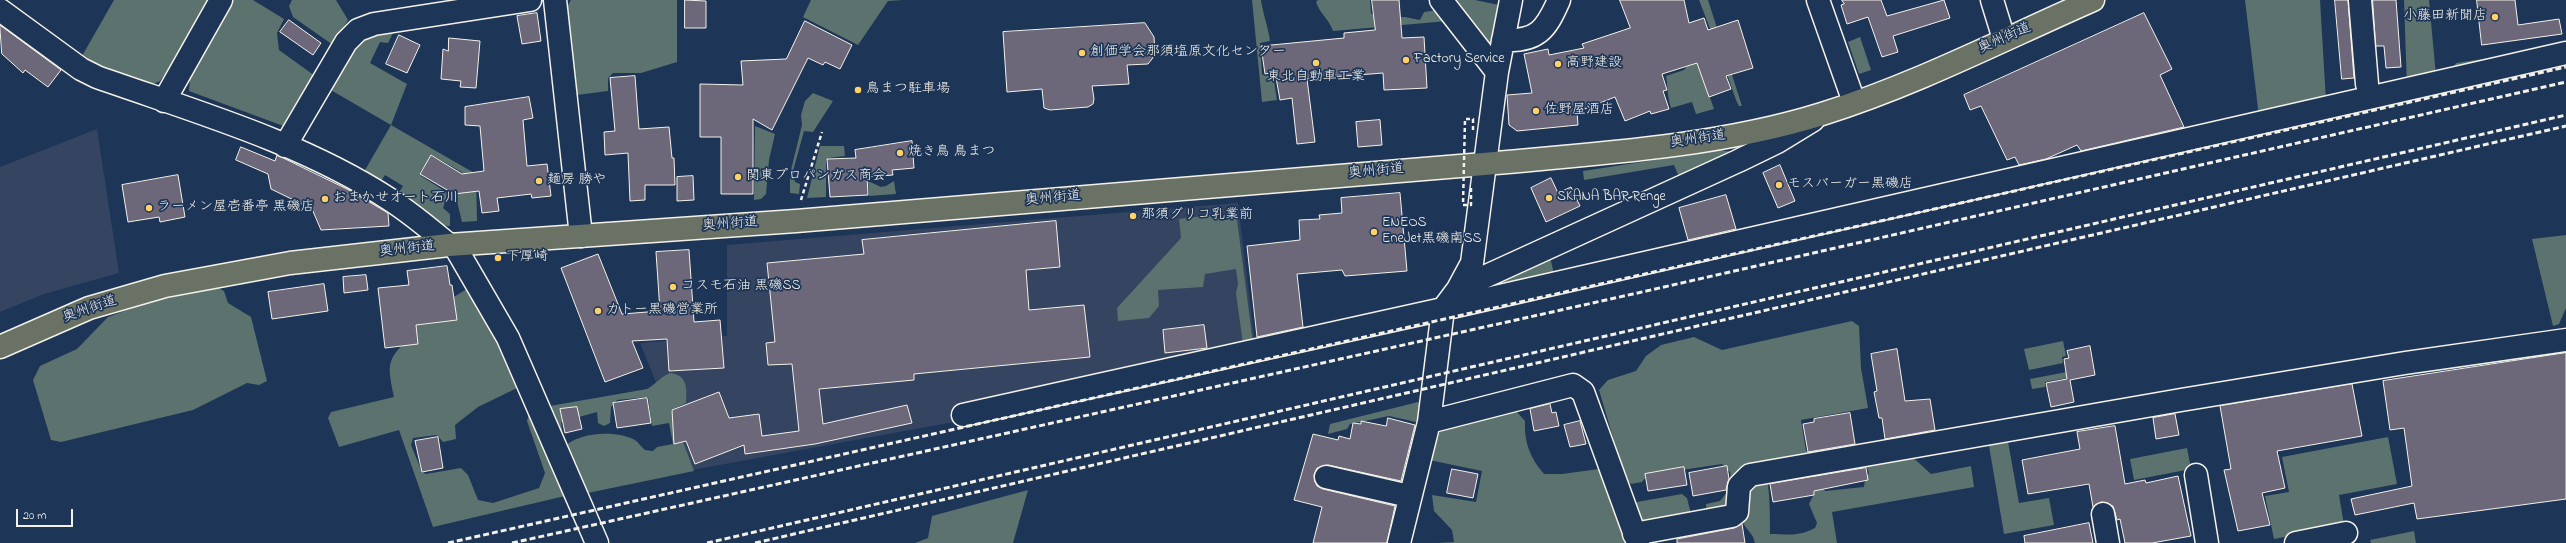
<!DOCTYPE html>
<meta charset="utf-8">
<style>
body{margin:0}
#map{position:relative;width:2566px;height:543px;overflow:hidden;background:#1d3557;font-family:"Indie Flower",sans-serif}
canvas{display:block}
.scale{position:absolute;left:16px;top:509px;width:57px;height:18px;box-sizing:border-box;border:2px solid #f4f1e8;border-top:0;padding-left:5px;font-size:12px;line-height:14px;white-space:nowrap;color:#f4f1e8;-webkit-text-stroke:3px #1d3557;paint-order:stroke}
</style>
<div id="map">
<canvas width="2566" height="543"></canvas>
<div class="scale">20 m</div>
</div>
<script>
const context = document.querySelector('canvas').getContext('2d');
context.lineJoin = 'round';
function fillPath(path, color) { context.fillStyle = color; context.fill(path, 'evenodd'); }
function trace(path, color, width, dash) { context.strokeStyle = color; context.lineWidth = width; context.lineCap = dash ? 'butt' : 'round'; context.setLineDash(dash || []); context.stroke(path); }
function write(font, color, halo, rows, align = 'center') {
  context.font = font + ' "Indie Flower","Klee One",sans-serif'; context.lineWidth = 3.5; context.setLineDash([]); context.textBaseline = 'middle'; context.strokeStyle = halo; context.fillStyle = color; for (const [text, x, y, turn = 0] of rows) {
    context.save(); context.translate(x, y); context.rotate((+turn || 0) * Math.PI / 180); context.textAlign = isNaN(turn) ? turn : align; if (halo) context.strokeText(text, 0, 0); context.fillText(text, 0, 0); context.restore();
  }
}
fillPath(new Path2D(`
 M 97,129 L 119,273 L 44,294 L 0,312 L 0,167 Z
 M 1238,203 L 1255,344 L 953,408 L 954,422 L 692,470 L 640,343 L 727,336 L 727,245 Z`), '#354461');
fillPath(new Path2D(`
 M 114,0 L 211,0 L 168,70 L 160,81 L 149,86 L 101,68 L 82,56 Z
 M 233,0 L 253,0 L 284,19 L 277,33 L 279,50 L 315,76 L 286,127 L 189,91 L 190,76 Z
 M 292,0 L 336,0 L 348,20 L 333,45 L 293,17 L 289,6 Z
 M 571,0 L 677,0 L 677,62 L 641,73 L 613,73 L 608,78 L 608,91 L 577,95 L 567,7 Z
 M 811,0 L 903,0 L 888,1 L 858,45 L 803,17 Z
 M 1252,0 L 1261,0 C 1263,14 1268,26 1270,41 L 1260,43 L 1262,74 L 1265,76 L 1273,75 L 1277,100 L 1262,102 Z
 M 1318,0 L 1370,0 L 1371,13 L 1377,18 L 1405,17 L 1420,20 L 1424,12 L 1438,10 L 1448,21 L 1333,31 C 1329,19 1320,14 1316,2 Z
 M 1450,0 L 1475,0 L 1499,5 L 1491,46 L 1484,45 Z
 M 1699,0 L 1708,0 L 1742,106 L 1739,106 L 1736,100 L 1719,51 L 1695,56 L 1714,109 L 1696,114 L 1692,102 L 1671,108 C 1667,96 1668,87 1666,76 L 1684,70 L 1711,31 Z
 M 2245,0 L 2320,0 L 2326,101 L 2259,117 Z
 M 2404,0 L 2429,0 L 2436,76 L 2451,72 L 2456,63 L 2557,48 L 2407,87 Z
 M 395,29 L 388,43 L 380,42 L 370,63 L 407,84 L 391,125 L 476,174 L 477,221 L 462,222 L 455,193 L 464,178 L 463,173 L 432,155 L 420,172 L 421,176 L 448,193 L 443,208 L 450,214 L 450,226 L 436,225 L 396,197 L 403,186 L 385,175 L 378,186 L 361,177 L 391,125 L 329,89 L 357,40 Z
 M 1860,37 L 1871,70 L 1859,74 L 1848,42 Z
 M 813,93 L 833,101 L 813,132 L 804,131 L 793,171 L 795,182 L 800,184 L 799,194 L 790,193 L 790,174 L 802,125 L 801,115 L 805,101 Z
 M 755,126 L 775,134 L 769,160 L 766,194 L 761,199 L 754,200 Z
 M 820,146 L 844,146 L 845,156 L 829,158 L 826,160 L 826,197 L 807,198 Z
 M 1720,150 L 1732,152 L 1679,177 L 1674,165 L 1584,180 L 1583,171 Z
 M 868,181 L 881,187 L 886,186 L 894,181 L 896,194 L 869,196 Z
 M 1236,212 L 1253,343 L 1243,344 L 1236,293 L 1238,284 L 1236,269 L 1205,274 L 1203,287 L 1158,290 L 1159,306 L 1149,318 L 1118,321 L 1117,308 L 1181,238 L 1179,219 Z
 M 2566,235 L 2566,308 L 2559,324 L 2553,326 L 2532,239 Z
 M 1550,257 L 1555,278 L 1516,286 L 1503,282 L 1500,276 Z
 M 211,284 L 224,291 L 228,303 L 251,317 L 267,381 L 259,385 L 247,383 L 193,410 L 61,442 L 51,440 L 33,380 L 40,366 L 77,349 L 108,317 L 154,300 Z
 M 467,289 L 474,290 L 509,363 L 517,388 L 478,407 L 455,425 L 456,439 L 443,442 L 437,435 L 413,438 L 411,445 L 422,472 L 426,474 L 461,468 L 468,475 L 478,500 L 493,503 L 539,488 L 545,473 L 527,421 L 530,410 L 565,496 L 433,527 L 399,430 L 339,447 L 328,418 L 331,412 L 394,397 C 388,367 385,360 409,339 L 405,326 Z
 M 1852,321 L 1859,326 L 1861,368 L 1868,408 L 1801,420 L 1806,451 L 1851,448 L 1851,453 L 1807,462 L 1810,465 L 1866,456 L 1874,458 L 1908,453 L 1931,474 L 1971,466 L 1974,487 L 1832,512 L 1837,543 L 1755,543 C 1753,533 1746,530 1742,521 L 1656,538 L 1657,543 L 1647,543 L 1650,536 L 1744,516 L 1742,493 L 1749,479 L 1746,473 L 1738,481 L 1734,510 L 1707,516 L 1706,504 L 1720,501 L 1732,486 L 1730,472 L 1722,464 L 1648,475 L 1642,482 L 1631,484 L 1625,478 L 1599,390 L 1608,380 L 1636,371 L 1646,356 L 1661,345 L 1694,337 L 1722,350 ZM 1861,462 L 1867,467 L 1869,473 L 1865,480 L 1864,487 L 1825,491 L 1821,485 L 1819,470 ZM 1812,471 L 1815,492 L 1809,504 L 1817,523 L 1815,528 C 1798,537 1788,534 1770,534 C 1770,514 1770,497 1767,478 Z
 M 2063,341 L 2066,356 L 2062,357 L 2063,363 L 2029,370 L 2024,349 Z
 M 2072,371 L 2072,377 L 2045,382 L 2045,387 L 2032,389 L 2030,379 Z
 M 670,373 C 687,375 687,387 686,403 L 671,410 L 694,471 L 578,495 L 562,449 C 577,432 613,430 633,439 C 638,441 641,447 645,450 L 653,451 L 657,447 L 673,444 L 669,423 L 652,426 L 648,397 L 617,400 L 611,407 L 610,423 L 604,426 L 598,423 L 597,412 L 561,422 L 563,436 L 557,437 L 544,407 L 647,389 C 656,384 660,377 670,373 Z
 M 1418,402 L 1423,405 L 1416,422 L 1389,416 L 1350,424 L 1347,429 L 1328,434 L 1330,424 Z
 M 1505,412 L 1517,412 L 1525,421 C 1524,442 1530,458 1544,474 L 1562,474 L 1599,469 L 1608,479 L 1625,543 L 1437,543 L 1454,542 L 1452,530 L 1434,511 L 1432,495 L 1476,502 L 1482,471 L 1429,460 L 1437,434 L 1451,426 Z
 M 2007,436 L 2019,503 L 2049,498 L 2054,525 L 2004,534 L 1988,440 Z
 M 2388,437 L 2397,484 L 2339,495 L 2344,525 L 2274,539 L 2265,496 L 2289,492 L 2282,457 Z
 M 2187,448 L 2191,469 L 2134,480 L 2130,459 Z
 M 1028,490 L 1013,543 L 915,543 L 928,538 L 932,516 Z
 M 1682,494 L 1687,498 L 1691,514 L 1644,528 L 1634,508 L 1637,502 Z
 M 2414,531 L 2416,543 L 2371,543 L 2370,540 Z`), '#5b726e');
const building = new Path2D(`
 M 685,0 L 706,1 L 706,28 L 685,28 Z
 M 1372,0 L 1399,0 L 1402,38 L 1424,37 L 1427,88 L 1384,90 L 1383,73 L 1307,79 L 1315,142 L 1297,144 L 1292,98 L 1280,100 L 1275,72 L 1265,74 L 1261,46 L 1344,38 L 1344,33 L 1375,30 Z
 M 1620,0 L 1684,0 L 1689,23 L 1704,18 L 1708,30 L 1738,20 L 1753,68 L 1726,76 L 1731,89 L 1709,97 L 1697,63 L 1662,74 L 1667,90 L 1663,91 L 1669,109 L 1651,114 L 1650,111 L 1625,121 L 1615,97 L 1577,112 L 1578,125 L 1517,131 L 1509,125 L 1507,95 L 1532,93 L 1524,54 L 1548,49 L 1549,55 L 1584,48 L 1582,44 L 1630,28 Z
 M 1842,0 L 1881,0 L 1887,16 L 1944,0 L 1950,18 L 1893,36 L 1898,52 L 1882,57 L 1868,17 L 1847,24 L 1841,5 L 1844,4 Z
 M 2335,0 L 2348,0 L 2354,78 L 2342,79 Z
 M 2373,0 L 2396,0 L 2401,67 L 2386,68 L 2384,46 L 2376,46 Z
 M 2477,0 L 2515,0 L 2518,25 L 2559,19 L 2562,34 L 2482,45 Z
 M 537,13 L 541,41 L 522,44 L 517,16 Z
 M 2144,13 L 2172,69 L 2160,75 L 2184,127 L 2081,151 L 2077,145 L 2046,159 L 2019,165 L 2015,157 L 2007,160 L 1981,106 L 1970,110 L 1964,95 Z
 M 289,20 L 321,43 L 313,55 L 280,32 Z
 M 805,21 L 852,45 L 840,69 L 825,62 L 823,65 L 808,58 L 772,130 L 753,119 L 753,194 L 721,194 L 721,137 L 700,137 L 700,84 L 743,85 L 741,61 L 786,59 Z
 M 1145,23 L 1154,37 L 1155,54 L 1152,59 L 1148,64 L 1127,65 L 1129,84 L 1092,86 L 1094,99 L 1093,104 L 1088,107 L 1050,110 L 1044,108 L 1042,89 L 1007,92 L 1003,32 Z
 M 0,25 L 61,70 L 48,87 L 25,70 L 23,73 L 2,54 Z
 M 399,35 L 420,45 L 407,73 L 386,64 Z
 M 449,38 L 480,41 L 476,88 L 460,87 L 461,81 L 441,79 L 443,49 L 448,51 Z
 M 635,76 L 639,129 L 669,127 L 672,158 L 674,158 L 675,185 L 645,185 L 645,200 L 630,201 L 628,153 L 605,155 L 604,132 L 615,131 L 610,78 Z
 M 529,97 L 533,118 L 523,120 L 527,166 L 547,164 L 551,196 L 532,198 L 531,194 L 497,198 L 499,211 L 482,213 L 479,191 L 454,194 L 420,174 L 431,155 L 462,174 L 484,171 L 480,126 L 465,125 L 465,107 Z
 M 1380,120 L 1382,145 L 1358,147 L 1356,122 Z
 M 912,141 L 914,168 L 892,170 L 893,175 L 867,177 L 868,195 L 830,197 L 827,159 L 856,158 L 855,150 Z
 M 241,147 L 275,161 L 277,155 L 349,190 L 388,213 L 389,226 L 321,230 L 312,209 L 271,189 L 268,174 L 236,160 Z
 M 1780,165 L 1795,201 L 1778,208 L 1763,173 Z
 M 178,175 L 185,217 L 160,222 L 159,217 L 128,222 L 122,185 Z
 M 693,176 L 694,200 L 677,201 L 677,177 Z
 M 1551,178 L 1558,193 L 1571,187 L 1580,206 L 1546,222 L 1531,188 Z
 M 1400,193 L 1407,271 L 1345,276 L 1342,270 L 1297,274 L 1303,327 L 1257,337 L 1247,246 L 1300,240 L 1299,220 L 1320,219 L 1319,215 L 1342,213 L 1341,198 Z
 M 1726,195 L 1736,229 L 1688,240 L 1679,208 Z
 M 1056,221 L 1060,267 L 1026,270 L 1029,310 L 1084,305 L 1090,357 L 914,374 L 914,380 L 819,389 L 823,424 L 907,405 L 912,423 L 815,444 L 745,454 L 744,445 L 695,464 L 686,441 L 674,444 L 672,410 L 719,392 L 729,418 L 759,414 L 762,436 L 799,431 L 792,364 L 768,365 L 766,343 L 775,342 L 767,263 L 864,254 L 862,240 Z
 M 689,250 L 694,322 L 720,320 L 724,368 L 669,371 L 667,339 L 632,341 L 643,368 L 605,382 L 561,268 L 598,254 L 622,314 L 660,311 L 656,252 Z
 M 447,266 L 450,285 L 452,285 L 457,320 L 416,325 L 418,344 L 385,348 L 378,288 L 409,285 L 407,271 Z
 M 366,275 L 368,290 L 344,293 L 343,277 Z
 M 324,284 L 328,311 L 272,319 L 268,292 Z
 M 1204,325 L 1207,348 L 1165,353 L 1163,330 Z
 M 2090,346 L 2095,375 L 2070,380 L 2074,402 L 2051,407 L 2046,383 L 2067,379 L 2064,359 L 2069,358 L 2067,351 Z
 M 1897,349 L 1905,401 L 1930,399 L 1935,430 L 1885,439 L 1882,418 L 1879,418 L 1874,392 L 1877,391 L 1871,354 Z
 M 2566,353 L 2566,499 L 2417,519 L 2414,503 L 2355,515 L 2351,499 L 2412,486 L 2404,428 L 2390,430 L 2383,381 Z
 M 2352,384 L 2362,436 L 2277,451 L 2285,488 L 2262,493 L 2270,525 L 2238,531 L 2224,470 L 2231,469 L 2220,406 Z
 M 647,398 L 651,423 L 617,428 L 613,403 Z
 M 1550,404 L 1552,413 L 1556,412 L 1559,426 L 1534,431 L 1530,409 Z
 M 577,407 L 582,429 L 565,433 L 560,409 Z
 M 1850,413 L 1855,444 L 1808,452 L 1803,424 L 1814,422 L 1814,419 Z
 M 2175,414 L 2179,435 L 2156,439 L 2153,418 Z
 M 1388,418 L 1415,425 L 1401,481 L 1328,465 L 1317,468 L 1314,475 L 1317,486 L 1323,489 L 1395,506 L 1387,543 L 1313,543 L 1322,507 L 1294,500 L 1313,434 L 1338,440 L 1339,436 L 1350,439 L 1353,423 L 1361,424 L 1361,421 L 1386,426 Z
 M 1580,421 L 1586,444 L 1570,447 L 1564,425 Z
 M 2115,426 L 2125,484 L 2145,480 L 2146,483 L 2178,476 L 2191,536 L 2152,543 L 2125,543 L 2120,519 L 2117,520 L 2113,506 L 2101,502 L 2093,507 L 2089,484 L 2028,494 L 2022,460 L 2080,449 L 2077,432 Z
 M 438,437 L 443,468 L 422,472 L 415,441 Z
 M 1727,466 L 1729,479 L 1726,490 L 1693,496 L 1689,473 Z
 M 1684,467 L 1687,485 L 1648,491 L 1645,474 Z
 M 1866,468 L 1868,480 L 1814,491 L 1814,495 L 1773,502 L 1770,484 Z
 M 1452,469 L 1478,474 L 1473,498 L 1447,493 Z
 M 2089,523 L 2093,543 L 2025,543 L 2024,536 Z
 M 1742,524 L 1745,543 L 1677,543 L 1677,539 L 1734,528 Z`);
fillPath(building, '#6c6779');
trace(building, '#f4f1e8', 1);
const minor = new Path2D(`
 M 555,0 L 581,236
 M 1441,0 L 1497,72
 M 1818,0 L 1854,102
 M 1992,0 L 2004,39
 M 2360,0 L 2367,84
 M 0,10 L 81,69 L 97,77 C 196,112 301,142 389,199 C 411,213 430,229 449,245
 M 1503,40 C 1537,42 1546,30 1559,0
 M 164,101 L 221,0
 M 285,146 L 346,42 L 358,30 L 374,24 L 530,0
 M 454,245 L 508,338 L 597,543
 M 1458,289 L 1738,161 L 1777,142 L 1813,120
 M 963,415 L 1443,309 L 2566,53
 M 1429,422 L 1573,385 L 1583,392 L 1638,543
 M 2196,475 L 2207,543
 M 1326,477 L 1409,496
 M 2103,514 L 2108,543
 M 1634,534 L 1732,516 L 1737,512 L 1739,486 L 1750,475 L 2181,400 L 2405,363 L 2566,340
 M 1399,543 L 1429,422 L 1443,309 L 1458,289 L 1472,263 L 1497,72 L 1511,0
 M 2296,543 L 2346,533`);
const major = new Path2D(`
 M 0,347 L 89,308 L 165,286 L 290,263 L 449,245 L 796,221 L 1484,164 C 1594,154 1717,147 1822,114 C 1915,85 2004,39 2093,0`);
trace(minor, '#f4f1e8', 25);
trace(major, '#f4f1e8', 25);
trace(new Path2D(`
 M 801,200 L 822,132`), '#f4f1e8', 2.5, [4, 3]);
trace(minor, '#1d3557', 22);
trace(major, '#6a7266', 22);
trace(new Path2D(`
 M 448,543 L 2566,67
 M 512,543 L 1633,294 L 2566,82
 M 707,543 L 2566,115
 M 755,543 L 2566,126`), '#f4f1e8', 3, [6, 3]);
trace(new Path2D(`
 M 1471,188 L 1471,205 L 1463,205 L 1465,119 L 1473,119 L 1473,133`), '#f4f1e8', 2.5, [4, 3]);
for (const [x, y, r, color] of [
 [2495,17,4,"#ffd166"],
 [1082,53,4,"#ffd166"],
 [1406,60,4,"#ffd166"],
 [1316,63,4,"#ffd166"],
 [1558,64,4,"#ffd166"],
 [858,90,4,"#ffd166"],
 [1536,111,4,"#ffd166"],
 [900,153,4,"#ffd166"],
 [738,177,4,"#ffd166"],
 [539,181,4,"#ffd166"],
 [1779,185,4,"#ffd166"],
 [1549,198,4,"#ffd166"],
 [325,199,4,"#ffd166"],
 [149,208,4,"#ffd166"],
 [1133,216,4,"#ffd166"],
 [1374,232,4,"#ffd166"],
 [498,258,4,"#ffd166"],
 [673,287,4,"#ffd166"],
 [598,311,4,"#ffd166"]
]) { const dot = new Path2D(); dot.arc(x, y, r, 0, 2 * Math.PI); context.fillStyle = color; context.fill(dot); trace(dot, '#1d3557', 1.5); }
write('14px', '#f4f1e8', '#1d3557', [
 ["小藤田新聞店",2487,17,"right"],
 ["創価学会那須塩原文化センター",1090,53],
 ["Factory Service",1414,60],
 ["高野建設",1566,64],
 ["東北自動車工業",1316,78,"center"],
 ["鳥まつ駐車場",866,90],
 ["佐野屋酒店",1544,111],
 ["焼き鳥 鳥まつ",908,153],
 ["関東プロパンガス商会",746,177],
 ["麺房 勝や",547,181],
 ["モスバーガー黒磯店",1787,185],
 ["SKANA BAR Renge",1557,198],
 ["おまかせオート石川",333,199],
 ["ラーメン屋壱番亭 黒磯店",157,208],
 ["那須グリコ乳業前",1141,216],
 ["ENEOS",1382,224],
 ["EneJet黒磯南SS",1382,240],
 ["下厚崎",506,258],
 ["コスモ石油 黒磯SS",681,287],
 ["カトー黒磯営業所",606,311]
], 'left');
write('14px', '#f4f1e8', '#1d3557', [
 ["奥州街道",2005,39,-24],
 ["奥州街道",1698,140,-8],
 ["奥州街道",1376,172,-5],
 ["奥州街道",1053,199,-5],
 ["奥州街道",730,225,-4],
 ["奥州街道",407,250,-6],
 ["奥州街道",90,310,-19]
]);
</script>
